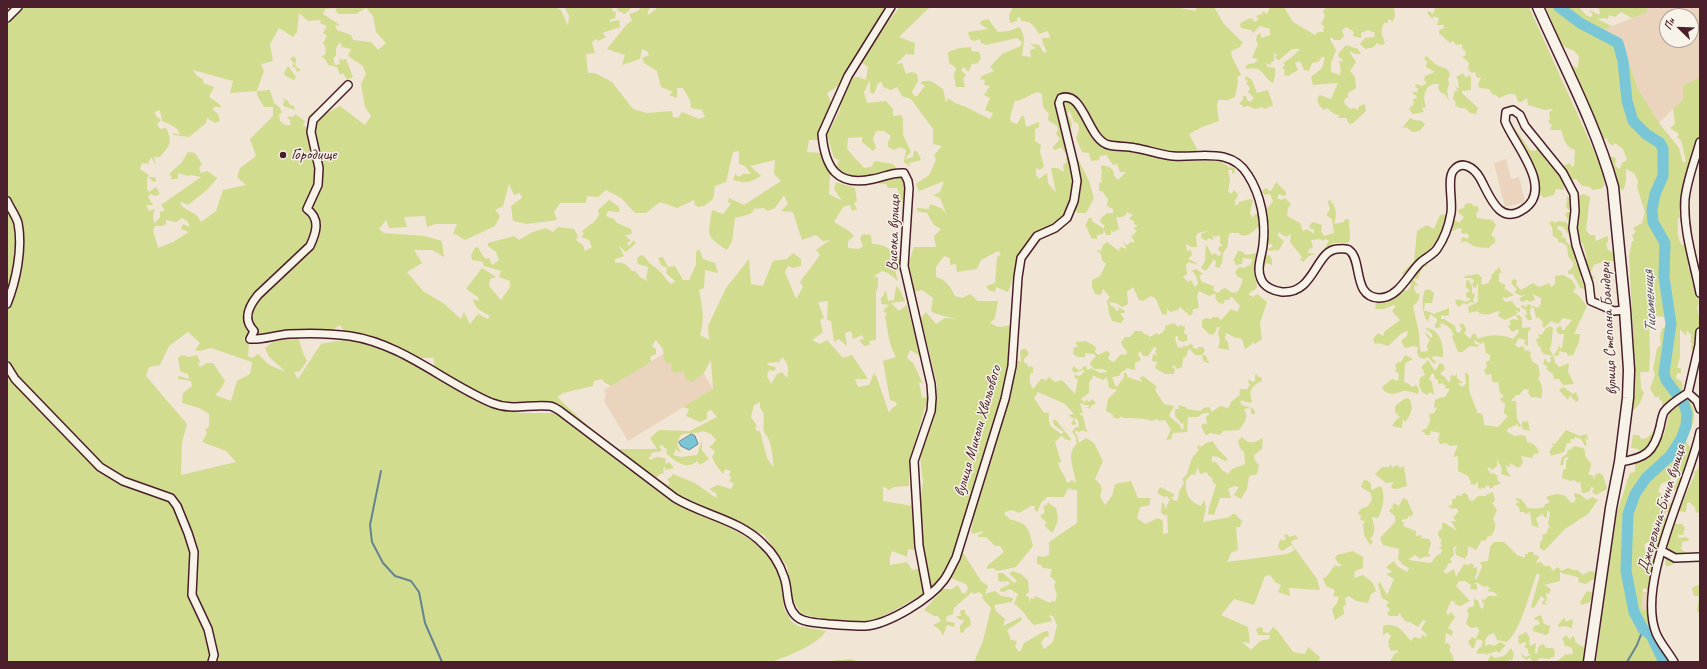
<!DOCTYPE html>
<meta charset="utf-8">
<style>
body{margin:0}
#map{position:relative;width:1707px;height:669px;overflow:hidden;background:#f1e5d5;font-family:Caveat,sans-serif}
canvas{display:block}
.frame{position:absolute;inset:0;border:8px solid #4a1f2b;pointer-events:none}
.north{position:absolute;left:1659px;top:8px;width:40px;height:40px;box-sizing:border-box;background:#f7f3e8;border:1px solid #b29e9c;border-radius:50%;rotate:293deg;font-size:11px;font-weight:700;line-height:16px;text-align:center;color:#4a1f2b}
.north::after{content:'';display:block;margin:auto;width:14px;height:18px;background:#4a1f2b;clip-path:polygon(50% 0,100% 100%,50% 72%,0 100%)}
</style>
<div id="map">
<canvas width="1707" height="669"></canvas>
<div class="frame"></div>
<div class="north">Пн</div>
</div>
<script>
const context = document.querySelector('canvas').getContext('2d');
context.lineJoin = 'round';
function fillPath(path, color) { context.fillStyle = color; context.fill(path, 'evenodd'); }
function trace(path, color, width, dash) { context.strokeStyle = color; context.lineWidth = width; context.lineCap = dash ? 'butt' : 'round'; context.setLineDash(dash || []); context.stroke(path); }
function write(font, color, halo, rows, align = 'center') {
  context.font = font + ' Caveat,sans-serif'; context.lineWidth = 3; context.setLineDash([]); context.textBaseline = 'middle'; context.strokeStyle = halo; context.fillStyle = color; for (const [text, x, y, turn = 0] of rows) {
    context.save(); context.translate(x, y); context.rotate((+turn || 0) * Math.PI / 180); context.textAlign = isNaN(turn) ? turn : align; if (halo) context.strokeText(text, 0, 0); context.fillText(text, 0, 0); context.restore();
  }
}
fillPath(new Path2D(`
 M 1648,7 L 1700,7 L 1700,78 L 1683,85 L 1683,99 L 1659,123 L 1638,89 L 1622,43 L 1602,30 L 1648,12 L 1646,8 ZM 1667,16 L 1691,16 L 1691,40 L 1667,40 Z
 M 1506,159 L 1511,179 L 1519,177 L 1525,202 L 1505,207 L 1494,163 Z
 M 685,341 L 713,389 L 628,441 L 604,401 L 606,394 L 604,390 Z
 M 1651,548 L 1658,550 L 1655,559 L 1648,557 Z
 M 1643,592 L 1649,592 L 1648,610 L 1642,610 Z`), '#ead4be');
fillPath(new Path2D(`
 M 7,7 L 555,7 L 561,10 L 568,26 L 569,16 L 565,8 L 613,7 L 612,11 L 616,12 L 615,18 L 609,20 L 610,22 L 619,20 L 620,27 L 602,33 L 606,37 L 598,41 L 595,39 L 592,43 L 595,53 L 586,54 L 588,73 L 595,73 L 612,82 L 633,109 L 647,113 L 672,111 L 673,117 L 678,118 L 682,112 L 699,119 L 705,117 L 702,110 L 691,108 L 690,100 L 683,88 L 677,88 L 677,98 L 669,95 L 673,92 L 661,87 L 657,71 L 644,63 L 642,58 L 649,55 L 647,51 L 642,49 L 640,59 L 622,65 L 625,55 L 607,49 L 627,24 L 632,21 L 629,14 L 638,11 L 641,7 L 650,7 L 647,14 L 650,14 L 658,7 L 887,7 L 838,86 L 827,93 L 833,106 L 820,140 L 809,140 L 807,152 L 821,153 L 830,174 L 829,194 L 842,201 L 834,189 L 836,182 L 855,188 L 857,201 L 854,203 L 857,209 L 852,211 L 850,205 L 843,207 L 834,222 L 849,231 L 854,236 L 848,241 L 848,248 L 859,249 L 863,246 L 860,238 L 863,234 L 871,235 L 872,244 C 891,243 900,260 910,274 L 908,265 L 914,247 L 936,247 L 934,236 L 941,229 L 934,225 L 927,213 L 917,211 L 917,208 L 929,209 L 930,204 L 941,208 L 946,213 L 940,198 L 933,195 L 940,192 L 944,181 L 919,191 L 916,184 L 929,175 L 936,160 L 934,155 L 942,146 L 933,144 L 933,129 L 911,99 L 902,96 L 897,87 L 891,90 L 883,87 L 882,82 L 878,83 L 874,94 L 870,92 L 870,80 L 864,92 L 867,103 L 886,101 L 893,109 L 893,116 L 901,115 L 903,119 L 903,135 L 911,152 L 906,157 L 907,159 L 913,157 L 914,151 L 917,151 L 921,160 L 909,163 L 910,167 L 904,162 L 906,150 L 900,147 L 894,150 L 888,147 L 888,142 L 891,136 L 884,131 L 876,131 L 873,139 L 876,148 L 873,151 L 862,142 L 862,137 L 848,138 L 847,149 L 864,168 L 871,167 L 875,161 L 893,164 L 896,168 L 888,176 L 901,178 L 905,186 L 903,205 L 897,188 L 888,188 L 886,184 C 867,183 850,182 836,168 L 839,160 L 834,158 L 827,135 L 840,110 L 841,97 L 849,78 L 858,77 L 866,80 L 868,67 L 861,62 L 882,29 L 900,7 L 930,7 L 899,37 L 915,43 L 914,55 L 906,54 L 896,64 L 902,63 L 906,74 L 912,72 L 917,74 L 918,81 L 912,92 L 914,96 L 917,96 L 925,86 L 920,83 L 923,81 L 931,81 L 943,89 L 946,103 L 948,98 L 955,103 L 966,107 L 990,119 L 993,113 L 985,110 L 990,98 L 984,95 L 990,86 L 984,85 L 985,80 L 980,79 L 982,76 L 994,71 L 990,67 L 1002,54 L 1021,46 L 1022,42 L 1017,38 L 986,45 L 981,43 L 980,39 L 974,41 L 970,39 L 968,32 L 988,29 L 980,24 L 981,21 L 988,19 L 998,32 L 1009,31 L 1019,27 C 1027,36 1023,45 1022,56 L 1031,57 L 1030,50 L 1036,48 L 1030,44 L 1039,45 L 1044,53 L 1047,52 L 1043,44 L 1042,38 L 1050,38 L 1048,31 L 1039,34 C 1034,25 1031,21 1021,21 L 1020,17 L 1017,18 L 1017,21 L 1010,23 L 1009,14 L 1013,7 L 1059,7 L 1060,9 L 1060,7 L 1180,7 L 1179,8 L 1196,11 L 1196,7 L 1214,7 L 1224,24 L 1244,44 L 1242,43 L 1240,47 L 1231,51 L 1232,57 L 1241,75 L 1237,77 L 1238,82 L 1235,97 L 1228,100 L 1218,100 L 1217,107 L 1219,121 L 1202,127 L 1189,134 L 1197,149 L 1196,161 C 1207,160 1221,159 1229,167 L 1235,168 L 1234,174 L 1232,173 L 1232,170 L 1228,170 L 1230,180 L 1228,192 L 1231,194 L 1234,190 L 1238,194 L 1237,198 L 1235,200 L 1235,205 L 1238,205 L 1239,202 L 1250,199 L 1253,200 L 1250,213 L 1253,218 L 1255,214 L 1259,214 L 1259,226 C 1253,231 1248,239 1239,234 L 1239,232 L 1238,233 L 1230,233 L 1228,238 L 1228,246 L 1223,253 L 1222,263 L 1219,268 L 1215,267 L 1216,262 L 1214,259 L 1206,271 L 1201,268 L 1205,261 L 1206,244 L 1212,255 L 1214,253 L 1219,256 L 1222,253 L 1218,250 L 1219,247 L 1223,245 L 1220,243 L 1220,236 L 1219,235 L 1216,237 L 1211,235 L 1214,238 L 1213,240 L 1208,238 L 1207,241 L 1201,238 L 1202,233 L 1207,232 L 1207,231 L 1198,233 L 1196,236 L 1197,247 L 1192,247 L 1186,244 L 1187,251 L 1191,250 L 1192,256 L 1189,257 L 1189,260 L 1191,260 L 1197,263 L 1195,264 L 1188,262 L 1186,266 L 1187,274 L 1183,277 L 1188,282 L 1191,280 L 1195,287 L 1198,284 L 1196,275 L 1194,274 L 1194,271 L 1193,272 L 1191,271 L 1196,269 L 1203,274 L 1199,276 L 1202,282 L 1214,286 L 1213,290 L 1218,293 L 1222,289 L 1225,288 C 1227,289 1229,291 1231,292 C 1239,296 1241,284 1243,279 L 1238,277 L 1235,272 L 1239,267 L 1244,268 L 1249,265 L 1251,265 L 1252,259 L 1243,258 L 1242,264 L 1235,265 L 1235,261 L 1233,261 L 1238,251 L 1241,251 L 1246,255 L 1257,253 L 1254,268 L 1257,288 L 1248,294 L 1253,297 L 1257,294 L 1267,302 L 1260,323 L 1262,339 L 1255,344 L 1253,342 L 1251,345 L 1245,349 L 1242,339 L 1234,337 L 1226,333 L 1225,339 L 1228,342 L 1229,350 L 1218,348 L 1220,341 L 1218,333 L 1220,327 L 1217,327 L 1216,331 L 1213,335 L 1209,334 L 1202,327 L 1202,320 L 1206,318 L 1211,319 L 1213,317 L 1218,317 L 1221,320 L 1231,309 L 1237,312 L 1240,306 L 1232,297 L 1230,297 L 1229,300 L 1225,300 L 1223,304 L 1219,303 L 1215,298 L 1216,295 L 1214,294 L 1209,296 L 1199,291 L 1197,296 L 1199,308 L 1192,310 L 1193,312 L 1190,316 L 1180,307 L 1178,310 L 1170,312 L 1167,308 L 1167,315 L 1162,314 L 1156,299 L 1151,296 L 1143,301 L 1139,300 L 1133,287 L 1127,292 L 1128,304 L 1122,307 L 1116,303 L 1109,302 L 1110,305 L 1115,308 L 1115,310 L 1119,311 L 1118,307 L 1125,311 L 1124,313 L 1120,313 L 1124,319 L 1121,323 L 1112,321 L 1109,313 L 1107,301 L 1110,297 L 1103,289 L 1101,295 L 1095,294 L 1092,287 L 1092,280 L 1100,276 L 1106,264 L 1102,260 L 1101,254 L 1097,251 L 1098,250 L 1101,251 L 1103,245 L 1107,242 L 1119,251 L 1120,247 L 1127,249 L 1123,242 L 1127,245 L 1131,242 L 1134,243 L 1134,240 L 1131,237 L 1137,231 L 1133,228 L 1138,226 L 1134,224 L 1134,221 L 1129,219 L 1133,214 L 1129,214 L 1128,211 C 1125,217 1122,218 1116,217 L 1119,229 L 1113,232 L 1111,230 L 1111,235 L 1106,235 L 1104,230 L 1103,234 L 1097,235 L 1097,239 L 1091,238 L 1087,228 L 1085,226 L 1089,218 L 1092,218 L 1092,221 L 1104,229 L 1104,225 L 1100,222 L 1101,218 L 1107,213 L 1113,213 L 1113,209 L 1107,206 L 1108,199 L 1102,191 L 1099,191 L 1099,183 L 1102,182 C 1100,177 1103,173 1101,168 L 1102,165 L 1109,167 L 1113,170 L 1114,176 L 1118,180 L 1126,172 L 1120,172 L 1117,164 L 1113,165 L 1108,158 L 1107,155 L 1100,156 L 1099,160 L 1091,161 L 1089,153 L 1082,152 L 1076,138 L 1079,130 L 1078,123 L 1074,122 L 1069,109 L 1068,115 L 1072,123 L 1068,151 L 1065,153 L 1062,148 L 1059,148 L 1055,150 L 1052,148 L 1060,139 L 1056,134 L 1058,129 L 1057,126 L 1048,120 L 1049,114 L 1043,107 L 1042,94 L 1038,92 C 1029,94 1025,100 1015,101 L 1010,117 L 1011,122 L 1017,124 L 1022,116 L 1024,116 L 1026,127 L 1039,122 L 1039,127 L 1035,129 L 1035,141 L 1041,145 L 1040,152 L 1044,166 L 1040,170 L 1036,168 L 1036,175 L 1039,179 L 1047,173 L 1048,183 L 1056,193 L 1051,168 L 1057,168 L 1064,172 L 1063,165 L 1067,162 L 1066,158 L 1069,156 L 1079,161 L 1089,181 L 1094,198 L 1086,213 L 1078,213 L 1070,206 C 1057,227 1045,224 1030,238 C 1015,253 1016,274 1008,292 L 996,287 L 995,292 L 989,290 L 986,286 L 995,283 L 997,257 L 1001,254 L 998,251 L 981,260 L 977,269 L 957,272 L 956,264 L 950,265 L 950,258 L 944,256 L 936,267 L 936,277 C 946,279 951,288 955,296 L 962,298 L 970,294 L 978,301 L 998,301 L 995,318 L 990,323 L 998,327 L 1014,325 L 1013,376 L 1016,361 L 1021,361 L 1020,352 L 1022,349 L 1026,349 L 1029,354 L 1024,359 L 1024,362 L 1028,365 L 1028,367 L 1031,366 L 1033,368 L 1033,373 L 1031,373 C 1028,380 1030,383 1033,389 L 1041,379 L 1045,379 L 1044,382 L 1049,377 L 1055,382 L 1062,380 L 1075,394 L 1078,380 L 1074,377 L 1075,375 L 1080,376 L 1085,371 L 1083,370 L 1074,373 L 1072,369 L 1074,366 L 1078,370 L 1082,369 L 1083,366 L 1087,367 L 1087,370 L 1088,370 L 1091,368 L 1100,373 L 1108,372 L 1103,369 L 1095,369 L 1091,366 L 1090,363 L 1096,356 L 1094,354 L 1085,353 L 1085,357 L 1078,357 L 1073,354 L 1074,347 L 1078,347 L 1076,344 L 1076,342 L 1086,341 L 1096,347 L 1095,352 L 1098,355 L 1106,351 L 1109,352 L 1110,355 L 1108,357 L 1109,360 L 1114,362 L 1121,354 L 1126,355 L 1127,352 L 1122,345 L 1121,342 L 1125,337 L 1130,337 L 1135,331 L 1142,331 L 1144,334 L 1146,334 L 1150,337 L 1157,333 L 1159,335 L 1165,330 L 1165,326 L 1174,323 L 1178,327 L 1180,325 L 1185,327 L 1184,333 L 1187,335 L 1187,341 L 1184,341 L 1183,342 L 1178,340 L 1178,336 L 1176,336 L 1175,339 L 1178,348 L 1180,347 L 1182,348 L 1184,345 L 1186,347 L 1190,344 L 1193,345 L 1193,348 L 1197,349 L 1199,347 L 1203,347 L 1205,351 L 1202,354 L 1207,357 L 1207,360 L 1210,364 L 1203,361 L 1202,355 L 1195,355 L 1190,349 L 1188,350 L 1186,357 L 1183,358 L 1182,367 L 1177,369 L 1174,365 L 1172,367 L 1175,369 L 1174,374 L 1165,374 L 1155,368 L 1157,362 L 1152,361 L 1153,354 L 1157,355 L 1155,351 L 1157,348 L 1154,347 L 1148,356 L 1143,356 L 1140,351 L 1138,354 L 1141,360 L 1135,363 L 1135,370 L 1127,368 L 1124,371 L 1122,371 L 1119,376 L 1112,377 L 1115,385 L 1117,387 L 1124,377 L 1124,372 L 1127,374 L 1127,377 L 1142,382 L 1140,378 L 1143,376 L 1157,387 L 1155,390 L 1164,404 L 1174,406 L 1169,416 L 1180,425 L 1181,429 L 1183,429 L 1184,423 L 1182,424 L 1175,416 L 1175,409 L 1179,409 L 1178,405 L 1186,407 L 1187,409 L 1201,411 L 1203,408 L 1209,407 L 1212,412 L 1220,406 L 1228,408 L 1231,402 L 1238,396 L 1239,397 L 1240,389 L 1247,389 L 1250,385 L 1248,382 L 1249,379 L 1252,382 L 1255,381 L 1255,375 L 1257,374 L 1258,377 L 1261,377 L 1262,381 C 1252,385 1248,391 1252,401 L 1251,403 L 1243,401 L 1242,400 L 1240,402 L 1242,405 L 1254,409 L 1255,414 L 1251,414 L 1251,409 L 1249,408 L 1244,409 C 1249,418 1245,422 1239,430 L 1223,431 L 1220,435 L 1210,433 L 1207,435 L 1205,434 L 1201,426 L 1204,423 L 1207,425 L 1206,416 L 1209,415 L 1209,413 C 1206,412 1200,414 1198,417 L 1188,417 L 1187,432 L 1173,433 L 1171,439 L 1166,440 L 1171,430 L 1165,420 L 1160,421 L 1157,419 L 1152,421 C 1146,418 1130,418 1123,418 L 1122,416 L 1118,419 L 1113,417 L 1113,415 L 1106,411 L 1108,399 L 1117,390 L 1109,388 L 1107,377 L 1103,380 L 1092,375 L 1093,378 L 1089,382 L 1089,393 L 1081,399 L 1085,403 L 1086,399 L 1089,402 L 1092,399 L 1096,403 L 1091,406 L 1090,409 L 1086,407 L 1089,407 L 1089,405 L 1084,405 L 1082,403 L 1080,404 L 1083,413 L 1081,413 L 1080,415 L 1083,416 L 1086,429 L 1088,431 L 1085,432 L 1084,430 L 1079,432 L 1076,430 L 1075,433 L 1077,435 L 1079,443 L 1086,438 L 1094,443 L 1103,461 L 1095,479 L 1100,484 L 1102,490 L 1100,496 L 1105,505 L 1112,496 L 1115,484 L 1131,481 L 1138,498 L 1150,498 L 1150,505 L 1140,507 L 1137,518 L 1145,524 L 1158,518 L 1163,521 L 1163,534 L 1168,533 L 1167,513 L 1166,516 L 1161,513 L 1162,502 L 1164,504 L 1166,510 L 1167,505 L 1170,500 L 1167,496 L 1164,497 L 1157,493 L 1160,487 L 1174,494 L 1174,497 L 1170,497 L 1175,501 L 1178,500 L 1179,492 L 1184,483 L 1182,479 L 1187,474 L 1192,458 L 1199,450 L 1197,447 L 1199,445 L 1201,447 L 1206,443 L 1213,441 C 1216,449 1223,453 1228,460 L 1225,461 L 1218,457 L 1212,456 L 1212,462 L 1216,462 L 1222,470 L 1228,474 L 1232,469 L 1245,464 L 1244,452 L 1240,448 L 1238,441 L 1242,437 C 1249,445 1254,443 1263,438 L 1262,449 L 1254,455 L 1255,461 L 1259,465 L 1257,474 L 1249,476 L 1247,489 L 1241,499 L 1234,495 L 1239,487 L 1234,486 L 1228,489 L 1231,498 L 1220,498 L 1214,515 L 1208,514 L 1209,508 L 1216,485 L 1212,481 L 1213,479 L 1208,475 L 1207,472 L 1200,474 L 1198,468 L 1199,464 L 1195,475 L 1192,474 L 1186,480 C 1185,493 1188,501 1201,506 L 1204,500 L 1206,507 L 1203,522 L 1230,517 L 1232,514 L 1235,514 L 1242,521 L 1240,527 L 1236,527 L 1238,550 L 1231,553 L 1227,562 L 1287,554 L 1295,550 L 1291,545 L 1284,550 L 1281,551 L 1278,547 L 1280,539 L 1283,541 L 1286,539 L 1284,535 L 1287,534 L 1289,537 L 1296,535 L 1298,539 L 1293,540 L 1291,543 L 1317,579 L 1320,590 L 1289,588 L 1290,596 L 1278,592 L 1281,585 L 1275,582 L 1270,575 L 1265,576 L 1254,605 L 1234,599 L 1221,615 L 1248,627 L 1250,643 L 1242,642 L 1251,650 L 1260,641 L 1269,639 L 1270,635 L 1258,635 L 1256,629 L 1260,627 L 1263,628 L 1263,632 L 1269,633 L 1273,627 L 1277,630 L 1293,652 L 1305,654 L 1308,647 L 1320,657 L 1318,662 L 974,662 L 983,641 L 991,608 L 982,598 L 983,595 L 979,592 L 974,594 L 972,592 L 954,608 L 953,614 L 947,616 L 946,621 L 955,623 L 954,627 L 947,625 L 943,636 L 940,630 L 933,625 L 941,621 L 938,616 L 934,616 L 924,610 L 943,589 L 952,589 L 958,585 L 962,593 L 966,593 L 968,588 L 966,584 L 951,578 L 962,551 L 981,581 L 988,586 L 985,594 L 995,591 L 1001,596 L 1013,598 L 1012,602 L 994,605 L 996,611 L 1005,619 L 1003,626 L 1021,617 L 1022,620 L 1007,630 L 1011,640 L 1017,641 L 1015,647 L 1020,652 L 1024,643 L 1043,632 L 1048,631 L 1049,636 L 1045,637 L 1041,643 L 1044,649 L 1053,642 L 1057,625 L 1053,616 L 1049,615 L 1052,621 L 1034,625 C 1026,618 1023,609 1014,604 L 1018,594 L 1010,589 L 1003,592 L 1000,591 L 1000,589 L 1010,584 L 1008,581 L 1001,582 L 998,580 L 998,573 L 1003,573 L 1014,583 L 1017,581 L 1009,573 L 1013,571 L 1021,574 L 1028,580 L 1029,592 L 1025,595 L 1029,597 L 1029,602 L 1031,598 L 1034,599 L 1035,596 L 1050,603 L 1052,601 L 1055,602 L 1057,595 L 1054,586 L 1056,582 L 1050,576 L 1052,569 L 1043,568 L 1041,565 L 1037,564 L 1037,556 L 1044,557 L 1049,555 L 1049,542 L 1077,523 L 1077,490 L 1072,490 L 1070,488 L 1067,490 L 1064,497 L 1047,497 L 1041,503 L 1037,512 L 1034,509 L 1035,506 L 1031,506 L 1019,513 L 1012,510 L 1005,512 L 1005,516 L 1008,516 L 1009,519 C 1029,524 1028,527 1033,546 L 1016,567 L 997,571 L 993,568 L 987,569 L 987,566 L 1004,552 L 1000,546 L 995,546 L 986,537 L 978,537 L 978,535 L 982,533 L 982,531 L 973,534 L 971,532 L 974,515 L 965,515 C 958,541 954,568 934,587 L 929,585 L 923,544 L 920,503 L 923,482 L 920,456 L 934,413 L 937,385 L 921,318 L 926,312 L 936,324 L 945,318 L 956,319 C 947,316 939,316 931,311 L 933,298 L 922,290 L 914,292 L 911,275 L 895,270 L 898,281 L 888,273 L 882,271 L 874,276 L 878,278 L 878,287 L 876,292 L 876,340 L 869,341 L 870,345 L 864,346 L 859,340 L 864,339 L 862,335 L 853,339 L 851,331 L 845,333 L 847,346 L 839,339 L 834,342 L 831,321 L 827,320 L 828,301 L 818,302 L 824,318 L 820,320 L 823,332 L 812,340 L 820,344 L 827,340 L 843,358 L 852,355 L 868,379 L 855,379 L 858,387 L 869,385 L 874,373 L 877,378 L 889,413 L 892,408 L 897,405 L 896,402 L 890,400 L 883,361 L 896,357 C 888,343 888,330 885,316 L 887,314 L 883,311 L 889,305 L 881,304 L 881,298 L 884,295 L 884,292 L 886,291 L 888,301 L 894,300 L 896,286 L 900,290 L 905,301 L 891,303 L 899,311 L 907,305 L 920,356 L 910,350 L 907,358 L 913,363 L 923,384 L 919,382 L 922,398 L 928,397 L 909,463 L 909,486 L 894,487 L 889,490 L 883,486 L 883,501 L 913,506 L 915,550 L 908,549 L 907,557 L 892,551 L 890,557 L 890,565 L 907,562 L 912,570 L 920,568 L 923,594 C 905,604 888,616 868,621 C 849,625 819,618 801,614 L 793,600 L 787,566 L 764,535 L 711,513 L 675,495 L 617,449 L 657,449 L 650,438 L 659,430 L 690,431 L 717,417 L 711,410 L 707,412 L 707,419 L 700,422 L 686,416 L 689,409 L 683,407 L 713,389 L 711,360 L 704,373 L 692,382 L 686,380 L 684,371 L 675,373 L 671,370 L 672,363 L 666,363 L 664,359 L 663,349 L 656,340 L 654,342 L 652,347 L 656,349 L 656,354 L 650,357 L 651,362 L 611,386 L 604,382 L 602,379 L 594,381 L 593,386 L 563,393 L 557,397 L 604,441 L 548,402 L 506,407 L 434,368 L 434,358 L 420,358 L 387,342 L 344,332 L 340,325 L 332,330 L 306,332 L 302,329 L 295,330 L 296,332 L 265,333 L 243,338 L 249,344 L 248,356 L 252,358 L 258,354 L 269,365 L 286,372 L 269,357 L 265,348 L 275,340 L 298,337 L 303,353 L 307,361 L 300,371 L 294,372 L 298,379 L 321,344 L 353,338 L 376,343 L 499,409 L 521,413 L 556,413 L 652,486 L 689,509 L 722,523 L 761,546 L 780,574 L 784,609 L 792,622 L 798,626 L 826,631 C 817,645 786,657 771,662 L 7,662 ZM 335,8 L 338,14 L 356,14 L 366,8 L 373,16 L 376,32 L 386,43 L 378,50 L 371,42 L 353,40 L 351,35 L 337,30 L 335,26 L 340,25 L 323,14 L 325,9 ZM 299,13 L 308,21 L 321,20 L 320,23 L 327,26 L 323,33 L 327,36 L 323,43 L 326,48 L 325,55 L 321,56 L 326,60 L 328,65 L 337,67 L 340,75 L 343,73 L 347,80 L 353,77 L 346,59 L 342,60 L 341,58 L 339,61 L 340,64 L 335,65 L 333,58 L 336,56 L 336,48 L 340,42 L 342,47 L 351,49 L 348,56 L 363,66 L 366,74 L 361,84 L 365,107 L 371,116 L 365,125 L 340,106 L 327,113 L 317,109 L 308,116 L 313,122 L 309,123 L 308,127 L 303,126 L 305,121 L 295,114 L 293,118 L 291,116 L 287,117 L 290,120 L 291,125 L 285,125 L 280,121 L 279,114 L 282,113 L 280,108 L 274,103 L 270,90 L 257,91 L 264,71 L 261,64 L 273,61 L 270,44 L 279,28 L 293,37 L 297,32 ZM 193,70 L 233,81 L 230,93 L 257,91 L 257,95 L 264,107 L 273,107 L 273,116 L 250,139 L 256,156 L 240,168 L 237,177 L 246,185 L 223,190 L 216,211 L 201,222 C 196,211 188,213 180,204 L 182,202 L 188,205 L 207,190 L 217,178 L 207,171 L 201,173 L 199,168 L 202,164 L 195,153 L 188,152 L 182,162 L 169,174 L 172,177 L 170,179 L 178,179 L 178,173 L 188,176 L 191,175 L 201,177 L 161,205 L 165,210 L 160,212 L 160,218 L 154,223 L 153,215 L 155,209 L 149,211 L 146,205 L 153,205 L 148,197 L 150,194 L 155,196 L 160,194 L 156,187 L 149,192 L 147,189 L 147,177 L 150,178 L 152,181 L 155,182 L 156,180 L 155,177 L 148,177 L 149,175 L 140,169 L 142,163 L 148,164 L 151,157 L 156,165 L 154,157 L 160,157 C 170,145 173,143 166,128 L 160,129 L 157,124 L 161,120 L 157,117 L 154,112 L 160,110 L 162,121 C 169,124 179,127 180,135 L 173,133 L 173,135 L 189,137 L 206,123 L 207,118 L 215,123 L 220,121 L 218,114 L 213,110 L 214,107 L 222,107 L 218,103 L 209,97 L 214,87 L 203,83 L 203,79 L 197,76 ZM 739,151 L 739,164 L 745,166 L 751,174 L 743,174 L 739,177 L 735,174 L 733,180 C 748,184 748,183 761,176 L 750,166 L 775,160 L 774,174 L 781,181 L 744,205 L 729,198 L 728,202 L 731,204 L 723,214 L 712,210 C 708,235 705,236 727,250 L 732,241 L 735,218 L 750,214 L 754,210 L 754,206 L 755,209 L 764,208 L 767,211 L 775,208 L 784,195 L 788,204 L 781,211 L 793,212 L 802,240 L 816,235 L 823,241 L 830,240 L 816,250 L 820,255 L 800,282 L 803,287 L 796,299 L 785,272 L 788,266 L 793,268 L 801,266 L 801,259 L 793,253 L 787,259 L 773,261 L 763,286 L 751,284 L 749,259 L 726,288 L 708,326 L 709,340 L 700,335 C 705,320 702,305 699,290 L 704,288 L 705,270 L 718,273 L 715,263 L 703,259 L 699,249 L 696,252 L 696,265 L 689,280 L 683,280 L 675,266 L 668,267 L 663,257 L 658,258 L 661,265 L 667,268 L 666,273 L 675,281 L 672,284 C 667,281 666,279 663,275 C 657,267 650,266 644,256 L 641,255 L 637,258 L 638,264 L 648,267 L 646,278 L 648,281 L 641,278 L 635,271 L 632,271 C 627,264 623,262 615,263 L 615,259 L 624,256 L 619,246 L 626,252 L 636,243 L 634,240 L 629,246 L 627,243 L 631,241 L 625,235 L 632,234 L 631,229 L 617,223 L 614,219 L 606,216 L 608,211 L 618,212 L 620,210 L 618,206 L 609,200 L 598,210 L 599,215 L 595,221 L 582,231 L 584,234 L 581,237 L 589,240 L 592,247 L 585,251 L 583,245 L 576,240 L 578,236 L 574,229 L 558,227 L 553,232 L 546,228 L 533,232 L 519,240 L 514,236 L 488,243 L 488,246 L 496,252 L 499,260 L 492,265 L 489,258 L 486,259 L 483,256 L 478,247 L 475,248 L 471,255 L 472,260 L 483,262 L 484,266 L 501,271 L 499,277 L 510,281 L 510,287 L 501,300 L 489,286 L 490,279 L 496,277 L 482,268 L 466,289 L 478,297 L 479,301 L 473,299 C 475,310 482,311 490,316 L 488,319 L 478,314 L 470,324 L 464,312 L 461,319 L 443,303 L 423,291 L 407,272 L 422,263 L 414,250 L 432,250 L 444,257 L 442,241 L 425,236 L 384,233 L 379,229 L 386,220 L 389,228 L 407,227 L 404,217 L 425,216 L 427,227 L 435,224 L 457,224 L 453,234 L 457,235 L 465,240 L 495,226 L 500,216 L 495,210 L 503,206 L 509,184 L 514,195 L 520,193 L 522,198 L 511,206 L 513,221 L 527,224 L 557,220 L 554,212 L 560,203 L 586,203 L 587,196 L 598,197 L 606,190 L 621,198 L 635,213 L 646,213 L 660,202 L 677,208 L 694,200 L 695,205 L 698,207 L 704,206 L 713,199 L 715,186 L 726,182 L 733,152 ZM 182,218 L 187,221 L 190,227 L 183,224 L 181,229 L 189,232 L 173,242 L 158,248 L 153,230 L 155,226 L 162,226 L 166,224 L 166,220 L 176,222 ZM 188,332 L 200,343 L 195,350 L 200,351 L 211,348 L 252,362 L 250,374 L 237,381 L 231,401 L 215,395 L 220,390 L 225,381 L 213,363 L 207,363 L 200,367 L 198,364 L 200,362 L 197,355 L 189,357 L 181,355 L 178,358 L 180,371 L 188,374 L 189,379 L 178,376 L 178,379 L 191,381 L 192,386 L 183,393 L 182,403 L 199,408 L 209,414 L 209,427 L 205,430 L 207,433 L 202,442 L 226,451 L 236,462 L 181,475 L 182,442 L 187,424 L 146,376 L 149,367 L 160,365 L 169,346 ZM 782,357 C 789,364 789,369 787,378 L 782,372 L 777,374 L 771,384 L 767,376 L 769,370 L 773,371 L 776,369 L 775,367 L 768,365 L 767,363 L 779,362 ZM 1038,392 L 1065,404 L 1074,414 L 1069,415 L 1069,416 L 1074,419 L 1071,424 L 1074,425 L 1076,424 L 1074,417 L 1078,420 L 1079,427 L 1076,427 L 1072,432 L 1075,435 L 1077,444 C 1065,453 1075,471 1076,483 L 1072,480 L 1067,483 C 1065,475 1060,471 1058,463 L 1061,462 L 1055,442 L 1061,436 L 1063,436 L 1063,438 L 1070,441 L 1071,439 L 1056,420 L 1053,420 L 1054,425 L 1064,432 L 1061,434 C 1050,425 1048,428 1049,412 L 1044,413 L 1034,398 ZM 760,402 L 760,408 C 767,414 762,424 764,432 C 766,435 768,437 769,440 C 771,445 774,462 773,467 L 767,458 L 760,431 L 757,431 L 755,428 L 757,426 L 751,417 L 754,405 ZM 703,431 L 711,434 L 716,440 L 712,445 L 709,447 L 715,451 L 712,457 L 716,465 L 723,474 L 725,469 L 731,471 L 729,475 L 731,478 L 729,481 L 734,484 L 731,489 L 718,485 L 709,489 L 717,494 L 716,498 L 695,483 L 673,474 L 671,477 L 667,479 L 670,484 L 668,485 L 657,478 L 658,475 L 664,473 L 663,468 L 665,467 L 665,470 L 674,468 L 669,462 L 665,464 L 666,459 C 659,457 658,455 651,460 L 648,458 L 651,456 L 651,453 L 662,451 L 659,446 L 663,445 L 664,448 L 667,449 L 666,453 C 674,461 687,471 697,461 L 700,465 L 709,459 L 702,450 L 702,440 L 697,455 L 681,457 L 673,455 L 675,452 L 675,449 L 680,452 L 681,451 C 676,447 677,440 681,435 C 689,432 696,434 703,431 Z
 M 617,7 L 632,7 L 625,14 L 617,10 Z
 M 1270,7 L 1284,7 L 1293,22 L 1315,35 L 1318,32 L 1323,32 L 1324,26 L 1321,24 L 1325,16 L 1323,11 L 1327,7 L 1394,7 L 1395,17 L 1392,22 L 1390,19 L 1388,20 L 1388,23 L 1384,23 C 1379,35 1383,33 1385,44 L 1380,45 L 1377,43 L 1374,47 L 1365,49 L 1360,44 L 1365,38 L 1374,37 L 1375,33 L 1368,30 L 1361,33 L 1361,38 L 1353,36 L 1354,32 L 1346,27 L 1342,30 L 1344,36 L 1340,40 L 1334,40 L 1332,37 L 1330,39 L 1336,50 L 1331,63 L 1331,72 L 1340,75 L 1341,71 L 1339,60 L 1342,62 L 1343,60 L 1339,57 L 1338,54 L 1346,45 L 1358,49 L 1361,54 L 1355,54 L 1350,51 L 1350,53 L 1356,62 L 1350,71 L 1355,77 L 1356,88 L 1348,93 L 1348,98 L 1345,98 L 1344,103 L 1350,109 L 1354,108 L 1358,110 L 1359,107 L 1363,104 L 1365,105 L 1366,111 L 1353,123 L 1350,124 L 1347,121 L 1347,118 L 1338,118 L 1339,115 L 1334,114 L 1327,108 L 1324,110 L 1319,105 L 1317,99 L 1320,95 L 1331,99 L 1338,83 L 1313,85 L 1311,77 L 1322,68 L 1325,57 L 1322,57 L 1318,62 L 1312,63 L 1309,71 L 1304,70 L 1300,61 L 1295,63 L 1298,70 L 1288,76 L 1284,75 L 1285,70 L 1282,68 L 1285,65 L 1283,63 L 1292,57 L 1300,49 L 1292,49 L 1279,60 L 1275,58 L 1277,54 L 1274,54 L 1274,61 L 1271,62 L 1271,65 L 1265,63 L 1268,67 L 1275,68 L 1275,76 L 1273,83 C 1261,76 1264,65 1247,69 L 1245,67 L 1248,64 L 1255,63 L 1258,59 L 1252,58 L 1258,44 L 1256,40 L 1257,35 L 1261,33 L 1261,38 L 1270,35 L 1270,29 L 1260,26 L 1253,33 L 1251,30 L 1241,28 L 1240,25 L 1242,22 L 1251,18 L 1255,22 L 1259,19 L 1256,16 L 1262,14 L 1263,11 L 1267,14 Z
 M 1434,7 L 1529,7 L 1603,171 L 1604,186 L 1600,189 L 1592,190 L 1590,187 L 1582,186 L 1576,179 L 1569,180 L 1563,166 L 1570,163 L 1572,167 L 1574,166 L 1575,150 C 1565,147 1564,139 1561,130 L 1550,130 L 1552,125 L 1548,122 L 1550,119 L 1549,112 L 1553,110 L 1552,109 L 1545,110 L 1528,105 L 1527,98 L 1521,102 L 1518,102 L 1516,95 C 1508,92 1505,96 1499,98 L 1496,95 L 1493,95 L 1489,89 L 1480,88 L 1478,85 L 1481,77 L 1477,78 L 1475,72 L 1472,73 C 1467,70 1468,68 1469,63 L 1462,56 L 1465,56 L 1466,52 L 1462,48 L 1462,44 L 1456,45 L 1453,41 L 1450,43 L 1439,33 L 1439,30 L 1444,28 L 1444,25 L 1437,25 L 1439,18 L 1433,16 L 1434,18 L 1431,18 L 1427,12 L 1429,11 L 1433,14 L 1435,9 Z
 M 1546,7 L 1579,7 L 1587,16 L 1591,17 L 1593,14 L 1589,11 L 1590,10 L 1599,15 L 1600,12 L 1598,7 L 1646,7 L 1648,12 L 1632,18 L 1621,12 L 1615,17 L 1609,15 L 1608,19 L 1604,18 L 1597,19 L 1612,26 L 1603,30 L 1622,43 L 1638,89 L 1659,123 L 1679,148 L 1683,163 L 1686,161 L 1681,140 L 1677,138 L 1679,134 L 1670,128 L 1675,124 L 1673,109 L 1683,99 L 1683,85 L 1699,78 L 1700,136 L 1682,219 L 1680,220 L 1679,217 L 1678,218 C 1678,228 1676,237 1682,245 L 1686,243 L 1689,260 L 1688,267 L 1694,279 L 1691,279 L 1693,284 L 1697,286 L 1698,289 L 1695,289 L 1699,302 L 1697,308 C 1702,320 1700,341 1694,353 L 1691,348 L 1692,343 L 1689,341 L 1691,341 L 1691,335 L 1687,330 L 1686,336 L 1680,329 L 1680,357 L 1677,367 L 1681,369 L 1681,373 L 1677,373 L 1676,378 L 1682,382 L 1683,392 L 1663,408 L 1662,401 L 1659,399 L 1659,396 L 1656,398 L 1650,389 L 1655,374 L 1653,369 L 1657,348 L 1661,345 L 1660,336 L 1662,329 L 1669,324 L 1668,317 L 1652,316 L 1649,324 L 1650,354 L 1649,372 L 1640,372 L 1641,388 L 1644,393 L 1640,403 L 1631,413 L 1635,367 L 1629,256 L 1632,242 L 1634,240 L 1632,235 L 1636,232 L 1633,228 L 1642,223 L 1645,212 L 1637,187 L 1638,181 L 1634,173 L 1626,169 L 1626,180 L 1624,189 L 1620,190 L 1616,182 L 1616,173 L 1609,156 L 1616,158 L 1615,166 L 1620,169 L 1622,163 L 1627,160 L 1623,149 L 1615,143 L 1613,146 L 1607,141 L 1608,139 L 1602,138 L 1574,77 L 1571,65 L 1578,68 L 1579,56 L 1574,51 L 1561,45 Z
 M 971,47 L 971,51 L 979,52 L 981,58 L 978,63 L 972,64 L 969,71 L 967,71 L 964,67 L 961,70 L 966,75 L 963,79 L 965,87 L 956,87 L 954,75 L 956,68 L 949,63 L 948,52 L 959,48 Z
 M 294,56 L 296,59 L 295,66 L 301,70 L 297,72 L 295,67 L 292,67 L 294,63 L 290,59 Z
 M 1426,56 C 1429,58 1430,60 1433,62 C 1439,69 1448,65 1450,75 L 1448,79 L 1449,84 L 1447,91 L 1449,101 L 1445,94 L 1441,93 L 1438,88 L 1439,84 C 1425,82 1422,96 1426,107 L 1422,108 L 1424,112 L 1413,114 L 1409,109 L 1414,104 L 1413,101 L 1414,98 L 1416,99 L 1417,96 L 1413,94 L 1413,91 L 1417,93 L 1418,89 L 1415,86 L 1416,84 L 1422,86 L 1427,83 L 1424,80 L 1425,76 L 1435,72 L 1426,67 L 1427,61 L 1424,59 Z
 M 288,66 L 296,77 L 294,80 L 284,75 L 285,71 Z
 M 1463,73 L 1466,78 L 1469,75 L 1471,78 L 1471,90 L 1462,91 L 1462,93 L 1478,108 L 1476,114 L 1470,113 L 1465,108 L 1460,108 L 1455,105 L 1456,101 L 1453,100 L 1454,92 L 1458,90 L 1455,87 L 1459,88 L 1458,80 L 1456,77 Z
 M 1246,76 L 1252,80 L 1257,93 L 1268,90 L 1273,105 L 1265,109 L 1262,107 L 1255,109 L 1248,106 L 1244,107 L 1239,103 L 1243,100 L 1243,96 L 1246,96 L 1247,100 L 1250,102 L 1254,98 L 1248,92 L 1250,88 L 1246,83 L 1248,81 L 1245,79 Z
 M 282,98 L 288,101 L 290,105 L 294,106 L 295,110 L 283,106 L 284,101 Z
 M 1410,118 L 1414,120 L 1422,121 L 1425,124 L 1420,131 L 1413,132 L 1406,127 L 1402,128 Z
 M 1511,123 L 1530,150 L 1535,151 L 1538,148 L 1543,153 L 1547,163 L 1551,160 L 1556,168 L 1555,170 L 1563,180 L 1564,190 L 1556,189 L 1554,195 L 1544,198 L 1538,192 L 1534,164 L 1526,154 Z
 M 1276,182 L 1286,192 L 1286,195 L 1283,196 L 1279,194 L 1277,198 L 1282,200 L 1285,198 L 1291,204 L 1288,208 L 1287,216 L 1300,223 L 1303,231 L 1307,229 L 1314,234 L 1314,229 L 1311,229 L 1309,226 L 1313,222 L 1322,225 L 1321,231 L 1324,236 L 1334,233 L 1332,219 L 1326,215 L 1330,210 L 1328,201 L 1330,200 C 1337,208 1337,215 1334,224 L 1344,222 L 1345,219 L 1349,219 L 1350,239 L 1348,243 L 1333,243 L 1324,253 L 1325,247 L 1329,241 L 1326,239 L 1323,241 L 1320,239 L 1311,240 L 1313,248 L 1309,249 L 1308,253 L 1316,254 L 1309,256 L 1303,262 L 1300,260 L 1302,257 L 1290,242 L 1291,234 L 1286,237 L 1278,232 L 1278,236 L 1284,241 L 1279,250 L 1269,251 L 1268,249 L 1273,246 L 1271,244 L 1265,245 L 1266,210 L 1273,201 L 1270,194 L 1265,195 L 1262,192 L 1265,188 L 1271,191 Z
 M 1576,194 L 1578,196 L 1584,194 L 1590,197 L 1586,230 L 1590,235 L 1595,235 L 1596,241 L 1607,236 L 1608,237 L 1608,242 L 1606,244 L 1608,250 L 1615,253 L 1615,261 L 1605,261 L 1594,265 L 1590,273 L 1595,278 L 1589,280 L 1587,273 L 1587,267 L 1585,264 L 1584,261 L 1587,258 L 1584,247 L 1578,236 L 1573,239 L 1571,238 L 1563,227 L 1558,226 L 1557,229 L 1561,231 L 1563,235 L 1561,237 L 1566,238 L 1566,242 C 1576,248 1575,253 1576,264 L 1581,266 L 1582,274 L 1580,277 L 1586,289 L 1580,288 L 1573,274 L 1568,274 L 1568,271 L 1571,269 L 1574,264 L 1568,256 L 1567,246 L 1563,243 L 1558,242 L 1558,239 L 1553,236 L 1552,227 L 1549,223 L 1552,221 L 1556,223 L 1557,221 L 1566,222 L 1569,226 L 1570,223 L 1565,215 L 1567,212 L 1571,212 L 1566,207 L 1567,196 L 1573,200 Z
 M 1469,203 L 1472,204 L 1473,206 L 1477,206 L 1479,210 L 1476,214 L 1477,218 L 1492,220 L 1496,225 L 1491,235 L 1495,238 L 1495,243 L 1492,244 L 1489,248 L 1476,247 L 1465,241 L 1461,243 L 1462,237 L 1468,239 L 1469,236 L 1467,233 L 1463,234 L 1461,232 L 1462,229 L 1458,228 L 1453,231 L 1451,228 L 1453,218 L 1457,222 L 1460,222 L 1464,217 L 1459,213 L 1458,210 L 1464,208 L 1465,204 Z
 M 1449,214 L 1441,234 L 1433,246 L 1405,276 L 1402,273 L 1414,261 L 1417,231 L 1427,225 L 1434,229 L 1440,215 Z
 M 1269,255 L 1272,259 L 1272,265 L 1266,263 L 1264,268 L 1261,267 L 1264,256 Z
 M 1424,262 L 1428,262 L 1427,267 L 1423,266 L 1418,279 L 1413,279 L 1418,285 L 1418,286 L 1415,285 L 1414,288 L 1416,293 L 1420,294 L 1418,301 L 1413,306 L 1419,333 L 1420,350 L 1422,352 L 1428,351 L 1427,345 L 1430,340 L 1425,334 L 1426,333 L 1431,338 L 1432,337 L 1432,334 L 1425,328 C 1440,328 1444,345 1443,357 L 1433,356 L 1432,359 L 1436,361 L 1434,364 L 1428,357 L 1424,359 L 1419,357 L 1417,353 L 1418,347 L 1413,346 L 1405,348 L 1401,341 L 1407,336 L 1408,331 L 1402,333 L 1388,346 L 1379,343 L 1375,344 L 1373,339 L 1378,333 L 1383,336 L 1385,331 L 1400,320 L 1392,311 L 1396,306 L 1393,305 L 1384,309 L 1375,309 L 1376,302 L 1386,303 L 1391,297 L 1395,297 L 1403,289 L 1407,291 L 1411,286 L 1410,282 Z
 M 1499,267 L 1502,273 L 1499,273 L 1499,282 L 1506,285 L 1504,288 L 1514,295 L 1506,298 L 1503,297 L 1503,300 L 1506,302 L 1512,301 L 1517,308 L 1520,308 L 1520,311 L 1518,313 L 1517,310 L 1515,311 L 1517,312 L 1517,314 L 1505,320 L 1498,316 L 1500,312 L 1498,311 C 1491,314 1482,317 1477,311 L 1469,313 L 1468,307 L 1478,302 L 1478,284 L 1477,284 L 1476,288 L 1472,286 L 1472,294 L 1474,293 L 1475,296 L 1473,299 L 1474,303 L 1470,302 L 1467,305 L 1464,303 L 1458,307 L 1455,301 L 1458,299 L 1466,302 L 1471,299 L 1466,297 L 1466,293 L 1470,291 L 1466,287 L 1466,281 L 1469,280 L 1472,286 L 1474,280 L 1470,278 L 1464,278 L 1465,276 L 1478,274 L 1482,278 L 1481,283 L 1482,285 L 1489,283 L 1489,281 L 1491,279 L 1492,274 L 1494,273 L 1495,270 L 1497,270 Z
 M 1563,275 L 1572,280 L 1576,287 L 1573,292 L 1579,296 L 1587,306 L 1574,334 L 1580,334 L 1579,342 L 1573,355 L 1568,356 L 1567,353 L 1559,351 L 1559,355 L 1556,356 L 1554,355 L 1558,349 L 1558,346 L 1562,349 L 1564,334 L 1559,334 L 1556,330 L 1558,327 L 1561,326 L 1563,331 L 1572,320 L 1563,318 L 1558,324 L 1551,321 L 1544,328 L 1542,325 L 1543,322 L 1539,318 L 1536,317 L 1534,308 L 1531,306 L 1530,313 L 1532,320 L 1528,320 L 1524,315 L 1527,315 L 1526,310 L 1521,307 L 1522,305 L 1526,307 L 1528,304 L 1538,308 L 1541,303 L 1541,298 L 1533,294 L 1535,300 L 1530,302 L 1527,300 L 1522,302 L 1519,299 L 1526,294 L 1521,296 L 1514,292 L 1517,290 L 1511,283 L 1513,279 L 1517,280 L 1516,285 L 1521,290 L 1533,283 L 1539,287 L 1549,283 L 1551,287 L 1555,284 L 1555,276 Z
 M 1429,289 L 1434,293 L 1432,303 L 1425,303 L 1424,311 L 1427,311 L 1434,314 L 1449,308 L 1449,315 L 1445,316 L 1441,315 L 1441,319 L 1444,319 L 1455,326 L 1456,331 L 1459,333 L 1462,329 L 1459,325 L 1462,323 L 1466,328 L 1466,331 L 1464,333 L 1470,339 L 1473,334 L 1476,334 L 1477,339 C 1488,334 1503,334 1513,339 L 1519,332 L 1518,329 L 1512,332 L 1508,326 L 1511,324 L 1509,321 L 1513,319 L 1518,320 L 1518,318 L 1515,315 L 1519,315 L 1522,318 L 1522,328 L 1530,327 L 1531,330 L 1528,331 L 1528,346 L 1524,344 L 1525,340 L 1519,338 L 1515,345 L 1519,348 L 1522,346 L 1524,347 L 1525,351 L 1528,350 L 1531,353 L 1530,356 L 1533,362 L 1538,365 L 1540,376 L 1538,379 C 1543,384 1542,391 1542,398 L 1531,397 L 1528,393 L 1529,390 L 1524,389 L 1519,395 L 1516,395 L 1511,401 L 1516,401 L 1517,419 L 1521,426 L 1523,421 L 1528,422 L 1530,431 L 1522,429 L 1523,426 L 1518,427 L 1518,424 L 1507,429 L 1507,432 L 1514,436 L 1523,435 L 1526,437 L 1527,442 C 1533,443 1537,446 1539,453 L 1534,454 L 1532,458 L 1521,456 L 1523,462 L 1522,465 L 1518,468 L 1510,463 L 1510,467 L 1506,465 L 1507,471 L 1511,477 L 1501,474 L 1502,469 L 1497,459 L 1497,466 L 1492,470 L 1489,467 L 1487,468 L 1491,474 L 1493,473 L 1497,475 L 1498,482 L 1500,481 L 1500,484 L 1493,486 L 1493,488 L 1490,488 L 1489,486 L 1487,485 L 1484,489 L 1482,487 L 1481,489 L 1478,488 L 1478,481 L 1475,485 L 1470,484 L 1471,482 L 1468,476 L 1458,471 L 1458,456 L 1453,457 L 1458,445 L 1450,446 L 1446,443 L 1440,444 L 1438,440 L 1440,433 L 1431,431 L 1430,435 L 1425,435 L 1425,433 L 1421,431 L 1427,428 L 1430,421 L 1429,414 L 1434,413 L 1437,408 L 1434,407 L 1435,400 L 1439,398 L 1445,397 L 1450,389 L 1445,388 L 1446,385 L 1444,385 L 1443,383 L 1439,384 L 1438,383 L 1438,380 L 1435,379 L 1434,374 L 1432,373 L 1429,379 L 1432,382 L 1434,395 L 1430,392 L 1427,395 L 1422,392 L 1419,385 L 1420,378 L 1426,374 L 1423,373 L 1424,371 L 1421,367 L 1428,360 L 1435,371 L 1440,363 L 1443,364 L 1445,369 L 1440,374 L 1445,377 L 1448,382 L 1451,381 L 1450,378 L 1451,375 L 1455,376 L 1457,374 L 1457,378 L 1463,383 L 1458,383 L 1459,385 L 1463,387 L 1466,383 L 1465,373 L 1467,373 L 1469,376 L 1469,391 L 1477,411 L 1476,413 L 1480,413 L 1483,415 L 1484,425 L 1498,427 L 1508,416 L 1504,413 L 1505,403 L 1502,402 L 1500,399 L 1504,396 L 1500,393 L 1498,381 L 1496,383 L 1492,381 L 1491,374 L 1486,375 L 1484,370 L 1487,367 L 1486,362 L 1490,360 L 1490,355 L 1486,353 L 1484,342 L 1481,344 L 1474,340 L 1475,344 L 1479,345 L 1478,347 L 1470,346 L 1462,352 L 1458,352 L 1452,337 L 1454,334 L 1452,333 L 1452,330 L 1446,325 L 1440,323 L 1441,327 L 1435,328 L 1435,324 L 1437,322 L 1437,319 L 1430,314 L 1428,322 C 1422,315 1421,298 1425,290 Z
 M 1550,326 L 1553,328 L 1551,347 L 1549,348 L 1554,357 L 1555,363 L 1559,367 L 1569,363 L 1568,372 L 1574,384 L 1563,385 L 1559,379 L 1554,379 L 1553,374 L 1546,369 L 1548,367 L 1543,364 L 1545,358 L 1548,363 L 1551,361 L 1550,357 L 1553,356 L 1544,354 L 1541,351 L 1541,347 L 1539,347 L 1536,340 L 1538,338 L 1541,338 L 1538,336 L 1539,334 L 1542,335 L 1545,329 Z
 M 1405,355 L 1413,359 L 1405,363 L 1404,382 L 1409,384 L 1412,387 L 1416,385 L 1419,389 L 1418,394 C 1413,393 1408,390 1403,391 C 1395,393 1392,396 1384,391 L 1382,387 L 1392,379 L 1398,381 L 1399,374 L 1394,370 L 1397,369 L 1395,366 L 1398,362 L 1401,362 Z
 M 1563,387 L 1573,394 L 1576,392 L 1579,400 L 1576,402 L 1570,395 L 1568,400 L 1559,390 Z
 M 1408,398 C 1415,404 1411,416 1405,422 L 1403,419 L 1402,428 L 1392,426 L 1395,421 L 1400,417 L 1398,416 L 1398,414 L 1395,413 L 1395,406 L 1404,399 Z
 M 1688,399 C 1700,412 1692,427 1686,441 L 1692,450 L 1678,490 L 1675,490 L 1674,488 L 1679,475 L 1670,472 L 1671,480 L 1661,484 L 1658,492 L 1662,494 L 1663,501 L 1661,502 L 1666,505 L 1673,502 L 1674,504 L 1671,511 L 1666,512 L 1666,514 L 1664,513 L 1664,517 L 1669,521 L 1668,523 L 1662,523 L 1664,518 L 1659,517 L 1658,523 L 1651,524 L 1659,528 L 1661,525 L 1667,524 L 1658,550 L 1653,548 L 1655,542 L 1654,541 L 1652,544 L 1648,542 L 1644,545 L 1646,553 L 1651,548 L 1648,557 L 1658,560 L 1650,589 L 1649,592 L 1646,589 L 1643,588 L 1642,610 L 1648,610 L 1671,662 L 1596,662 L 1611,530 L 1630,473 L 1635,472 L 1635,464 L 1645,458 C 1642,451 1639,448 1631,448 L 1633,435 L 1639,435 L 1641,439 C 1647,439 1649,436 1653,432 L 1659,440 L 1664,435 L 1670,411 Z
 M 1566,430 L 1580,436 L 1587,434 L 1588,440 L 1585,438 L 1587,445 L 1585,446 L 1581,439 L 1575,437 L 1574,439 L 1570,439 L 1571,443 L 1567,443 L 1564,452 L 1550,456 L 1551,454 L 1549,452 L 1553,446 L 1552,443 L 1555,444 Z
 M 1573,446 L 1583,448 L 1585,450 L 1585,456 L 1591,463 L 1590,470 L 1588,474 L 1593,476 L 1594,480 L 1595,475 L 1599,473 L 1603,475 L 1607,489 L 1596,495 L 1592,492 L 1594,488 L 1591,487 L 1589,492 L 1582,493 L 1580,481 L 1578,483 L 1574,480 L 1571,481 L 1562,478 L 1563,470 L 1566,469 L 1566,461 L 1569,458 L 1567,457 L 1564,459 L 1563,465 L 1560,465 L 1562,457 L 1567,454 L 1568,450 L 1572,449 Z
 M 1391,464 L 1392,468 L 1397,465 L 1400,468 L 1404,466 L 1407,486 L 1397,489 L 1391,488 L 1393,482 L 1386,483 L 1375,474 L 1382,467 L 1389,467 Z
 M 1700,465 L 1700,511 L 1696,513 L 1695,507 L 1692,505 L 1690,502 L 1687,503 L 1686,512 L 1678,511 L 1695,474 L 1693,472 L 1697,470 Z
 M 1366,480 L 1371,483 L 1371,489 L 1373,490 L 1379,486 L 1382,488 C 1385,499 1383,508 1378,518 L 1372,517 C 1374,526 1377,533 1370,539 L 1373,542 L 1370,545 L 1364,535 L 1363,524 L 1365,521 L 1360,520 L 1361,517 L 1358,513 L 1362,508 L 1367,507 L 1372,500 L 1371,493 L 1361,487 L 1363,481 Z
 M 1491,492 L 1493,492 L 1495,501 L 1492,503 L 1497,510 L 1493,519 C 1497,525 1495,529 1492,535 L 1487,537 L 1487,539 L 1485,541 L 1482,540 L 1476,550 L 1468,546 L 1468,553 L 1465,559 L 1456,555 L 1455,549 L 1457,548 L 1456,546 L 1453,548 L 1454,555 L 1450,559 L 1452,563 L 1449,563 L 1445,570 L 1443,570 L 1446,574 L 1454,569 L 1456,577 L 1464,564 L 1469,565 L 1471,563 L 1474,565 L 1473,568 L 1477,567 L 1477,572 L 1475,578 L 1476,580 L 1482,567 L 1480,562 L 1488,561 L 1490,547 L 1494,542 L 1504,542 L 1517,555 L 1525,558 L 1525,554 L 1528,554 L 1528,552 L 1533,552 L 1534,555 L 1537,555 L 1539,557 L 1536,563 L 1541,562 L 1544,566 L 1550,566 L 1553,571 L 1557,567 L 1560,569 L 1561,571 L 1568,568 L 1573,570 L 1577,570 L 1583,575 L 1590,571 L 1595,572 L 1595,580 L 1592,580 L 1586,584 L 1578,582 L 1579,578 C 1573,574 1566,576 1560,572 L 1560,581 L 1544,585 L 1551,589 L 1549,594 L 1546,593 L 1547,601 L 1544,602 L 1548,605 L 1542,604 L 1543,601 L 1545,599 L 1541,596 L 1534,608 L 1531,607 L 1540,575 L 1537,573 C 1530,591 1521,630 1507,642 L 1497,640 L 1494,633 C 1490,634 1486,636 1485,641 L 1487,643 L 1485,642 L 1485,646 L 1490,644 L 1494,646 L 1500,642 L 1506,645 L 1499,653 L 1497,651 L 1485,655 L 1485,653 L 1481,654 L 1476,653 L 1479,648 L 1481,647 L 1483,641 L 1478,639 L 1476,641 L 1474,648 L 1472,648 L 1468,642 L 1472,637 L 1476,639 L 1479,631 L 1478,627 L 1471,628 L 1466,624 L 1469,613 L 1467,612 L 1468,608 L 1474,606 L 1474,599 L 1478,600 L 1480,607 L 1483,609 L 1484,603 L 1482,602 L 1482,599 L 1485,600 L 1488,596 L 1498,596 L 1494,592 L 1487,591 L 1490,589 L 1488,586 L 1484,587 L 1478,583 L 1474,583 L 1477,585 L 1477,590 L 1470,589 L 1471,585 L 1465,581 L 1459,581 L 1456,586 L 1470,601 L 1460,606 L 1454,604 L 1456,602 L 1451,601 L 1446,613 L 1448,615 L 1451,612 L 1455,617 L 1448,628 L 1453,631 L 1452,636 L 1446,633 L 1445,644 L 1448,643 L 1451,647 L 1449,650 L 1453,656 L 1454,662 L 1390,662 L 1394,654 L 1398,652 L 1397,650 L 1391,651 L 1388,645 L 1390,645 L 1388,642 L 1391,636 L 1387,632 L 1383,636 L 1383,626 C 1397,621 1403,632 1411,641 L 1414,637 L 1421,639 L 1422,634 L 1425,637 L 1427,635 L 1421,629 L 1426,621 L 1423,620 L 1418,627 L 1410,622 L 1406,622 L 1401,616 L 1400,612 L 1398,616 L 1389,616 L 1387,613 L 1390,610 L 1386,605 L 1389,602 L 1382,598 L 1378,584 L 1380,582 L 1387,595 L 1394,579 L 1386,574 L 1392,572 L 1386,567 L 1394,561 L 1397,566 L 1407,572 L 1409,568 L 1403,565 L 1398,559 L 1399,549 L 1383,545 L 1380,538 L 1395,522 L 1395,516 L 1389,511 L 1390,509 L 1394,508 L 1392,507 L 1394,503 L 1399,506 L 1403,498 L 1407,500 L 1413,513 L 1411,517 L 1409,515 L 1407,519 L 1401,520 L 1404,523 L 1403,526 L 1416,531 L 1416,536 L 1421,535 L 1422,536 L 1420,538 L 1429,539 L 1431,543 L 1428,553 L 1431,556 L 1423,557 L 1420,559 L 1415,555 L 1408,560 L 1431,563 L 1436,556 L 1441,553 L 1442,550 L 1439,548 L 1442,546 L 1440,543 L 1442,541 L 1438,535 L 1438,532 L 1442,529 L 1442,523 L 1445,523 L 1457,531 L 1451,521 L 1457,521 L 1453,518 L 1459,511 L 1456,508 L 1452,509 L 1448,506 L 1452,505 L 1452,499 L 1455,499 L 1457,495 L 1460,496 L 1464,493 L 1467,494 L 1470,501 L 1474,500 L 1478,496 L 1486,496 L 1487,494 L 1491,493 Z
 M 1575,493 L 1581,495 L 1587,500 L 1592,497 L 1598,500 L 1588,514 L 1565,529 L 1544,551 L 1540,548 L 1540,543 L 1543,539 L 1542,535 L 1547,533 L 1548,528 L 1550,527 L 1548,524 L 1550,514 L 1549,511 L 1547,511 L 1547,518 L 1543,516 L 1544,513 L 1536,518 L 1539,528 L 1532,525 L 1530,512 L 1526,514 L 1524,512 L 1520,512 L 1519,507 L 1515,504 L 1520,502 L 1516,500 L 1516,498 L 1521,499 L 1526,505 L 1526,507 C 1531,510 1539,508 1545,507 L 1544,505 L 1550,502 L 1546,497 C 1555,493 1565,492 1570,502 L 1573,503 L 1576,499 L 1574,495 Z
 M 1048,502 L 1051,505 L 1056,508 C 1059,518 1058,524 1052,533 L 1044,525 L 1047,523 L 1040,516 L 1045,512 L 1043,506 L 1047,505 Z
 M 1675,524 L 1682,524 L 1685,528 L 1683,535 L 1677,535 L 1679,538 L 1686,537 L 1690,540 L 1682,542 L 1682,548 L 1679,547 L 1686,553 L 1688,557 L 1676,556 L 1676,562 L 1670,566 L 1666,566 L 1665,562 L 1669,554 C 1666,543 1670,535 1675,524 Z
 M 1353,551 L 1363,557 L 1363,568 L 1355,571 L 1354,578 L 1363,575 L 1373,583 L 1376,591 L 1371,594 L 1368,603 L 1356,601 L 1349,596 L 1345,598 L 1346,605 L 1343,606 L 1344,614 L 1335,620 L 1332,609 L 1337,603 L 1339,597 L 1333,596 L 1335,590 L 1326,586 L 1323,578 L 1326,577 L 1335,565 L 1339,567 L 1342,565 L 1338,563 L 1335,558 L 1337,555 Z
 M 1699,585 L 1700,586 L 1700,613 L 1697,611 L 1699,596 L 1694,596 L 1692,590 L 1693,587 Z
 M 1587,591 L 1593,593 L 1593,597 L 1590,602 L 1582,605 L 1580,602 Z
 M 961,610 L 965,610 L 965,613 L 970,618 L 971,625 L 965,629 L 963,633 L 960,632 L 960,626 L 962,624 L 964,620 L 960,620 L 956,616 L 961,616 L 960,612 Z
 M 1541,615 L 1544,624 L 1550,626 L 1549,633 L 1546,635 L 1533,631 L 1534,626 L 1540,624 L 1538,620 L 1535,620 L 1534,618 Z
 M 1565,617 L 1565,622 L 1573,619 L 1572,628 L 1565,626 L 1559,627 L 1558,625 Z
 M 1526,632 L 1530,638 L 1529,641 L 1530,646 L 1536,643 L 1535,653 L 1537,654 L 1539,646 L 1543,644 L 1546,648 L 1553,648 L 1555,652 L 1554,657 L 1551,657 L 1550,659 L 1540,658 L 1535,662 L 1531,660 L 1530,657 L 1527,660 L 1522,657 L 1521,653 L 1525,657 L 1531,655 L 1528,653 L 1528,649 L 1524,647 L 1527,643 L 1523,642 L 1522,644 L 1518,643 L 1519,638 L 1517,637 Z
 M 1566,635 L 1570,640 L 1572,636 L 1575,638 L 1575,642 L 1585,648 L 1584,662 L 1556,662 L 1566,654 L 1568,655 L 1570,653 L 1571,655 L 1573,653 L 1572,648 L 1564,645 L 1564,642 L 1562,639 Z
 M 1511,648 L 1514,654 L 1512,661 L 1510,659 L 1507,662 L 1487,662 L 1491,655 L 1495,658 L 1504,656 Z
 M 851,659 L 859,662 L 819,662 Z`), '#d1dc8f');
const water = new Path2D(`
 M 692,434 L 695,436 L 698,444 L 689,450 L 681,446 L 679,442 Z`);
fillPath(water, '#79c6d7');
trace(water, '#668392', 1);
trace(new Path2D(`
 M 381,471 L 370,525 L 372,542 L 383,563 L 395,576 L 411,581 L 419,592 L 425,623 L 442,662
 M 1627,662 L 1637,645 L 1643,629`), '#668392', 2);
trace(new Path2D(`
 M 1559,7 L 1580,23 L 1618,43 L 1623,61 L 1627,101 L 1633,121 L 1646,134 L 1660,143 L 1663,149 L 1663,176 L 1655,194 L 1652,210 L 1653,222 L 1665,243 L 1664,277 L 1671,324 L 1664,373 L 1666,380 L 1684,404 L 1687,414 L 1686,426 L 1681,439 L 1671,455 L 1646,478 L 1635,494 L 1628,514 L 1626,571 L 1634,612 L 1643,629 L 1651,635 L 1664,662`), '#79c6d7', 11);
const street = new Path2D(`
 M 891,7 L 848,76 L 822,134 C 825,168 837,187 873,179 C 884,177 892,172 904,173 L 908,181 L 909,188 L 904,266 L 931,384 L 932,398 L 931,411 L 914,461 L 919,546 L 928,594
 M 7,18 L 18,7
 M 348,85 L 313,120 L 311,132 L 319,168 L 318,185 L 307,209 C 321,219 316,233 310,246 L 258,295 C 249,306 242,319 254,331 L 250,339 C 263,340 275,335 289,334 C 309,333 329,333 350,336 C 403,344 443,382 492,403 C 512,411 529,404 549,406 C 553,406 557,409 560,411 L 675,498 C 703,515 740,520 763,544 C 772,552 780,565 784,577 C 789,590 785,605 796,616 C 803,623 819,623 828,624 C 840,625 853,626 865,626 C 889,624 930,599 944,580 C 949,573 952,565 956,558 L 1005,399 L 1012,366 L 1018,277 L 1021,258 L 1037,236 L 1055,228 L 1067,218 L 1074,201 L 1077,181 L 1074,165 L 1059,103 L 1061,98 C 1084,90 1088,141 1109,145 C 1118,147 1127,146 1135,148 C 1148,150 1160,155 1173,156 C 1200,158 1231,147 1248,175 C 1261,195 1266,222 1263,245 C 1262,256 1256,268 1261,279 C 1264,287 1274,291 1282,292 C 1315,294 1315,251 1337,249 C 1341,249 1346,248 1349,250 C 1363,260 1352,297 1379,298 C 1399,298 1408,274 1420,263 C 1425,258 1433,255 1437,249 C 1444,239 1449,225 1451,213 C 1453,201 1447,179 1453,171 C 1462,159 1474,168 1480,178 C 1489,194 1499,227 1524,209 C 1555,188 1513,143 1505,121 L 1506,112 L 1513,110 L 1520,115 L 1525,126 L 1563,173 L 1574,194 L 1575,211 L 1573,228 L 1576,245 L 1589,284 L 1591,301 L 1614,311 L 1625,310
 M 1700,142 C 1695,160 1687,180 1685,199 C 1683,231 1694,262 1700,293
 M 7,201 C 10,208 16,216 18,223 C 23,249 16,281 7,304
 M 7,366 L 15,379 L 100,467 L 123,481 L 171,498 L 177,506 L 188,533 L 194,552 L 192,595 L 208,629 L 214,655 L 212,662
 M 1688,393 L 1699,345 L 1700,332
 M 1688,393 L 1697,401 L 1700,409
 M 1620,462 C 1646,458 1654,452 1660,427 C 1661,422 1662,416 1664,412 C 1670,404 1680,398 1688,393
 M 1662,551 L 1675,558 L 1700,557
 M 1674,662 C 1669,653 1660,643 1656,633 C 1636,582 1689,485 1700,432`);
const secondary = new Path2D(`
 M 1538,7 C 1564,66 1596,125 1613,187 L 1625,310 L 1629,370 L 1628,398 L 1620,462 L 1611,508 L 1589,662`);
trace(street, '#4a1f2b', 10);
trace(secondary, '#4a1f2b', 13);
trace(street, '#f7f3e8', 7);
trace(secondary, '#f7f3e8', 10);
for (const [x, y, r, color] of [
 [283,155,4,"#4a1f2b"]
]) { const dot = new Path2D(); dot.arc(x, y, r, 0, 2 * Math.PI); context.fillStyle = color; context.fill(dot); trace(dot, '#f7f3e8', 1.5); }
write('16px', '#4a1f2b', '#f7f3e8', [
 ["Городище",291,155]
], 'left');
write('16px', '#4a1f2b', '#f7f3e8', [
 ["Висока вулиця",894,233,-88],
 ["вулиця Степана Бандери",1609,329,-93],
 ["вулиця Миколи Хвильового",978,431,-74],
 ["Джерельна-Бічна вулиця",1662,509,-73]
]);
write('italic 17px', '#58515f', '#f7f3e8', [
 ["Тисьмениця",1650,302,-93]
]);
</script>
